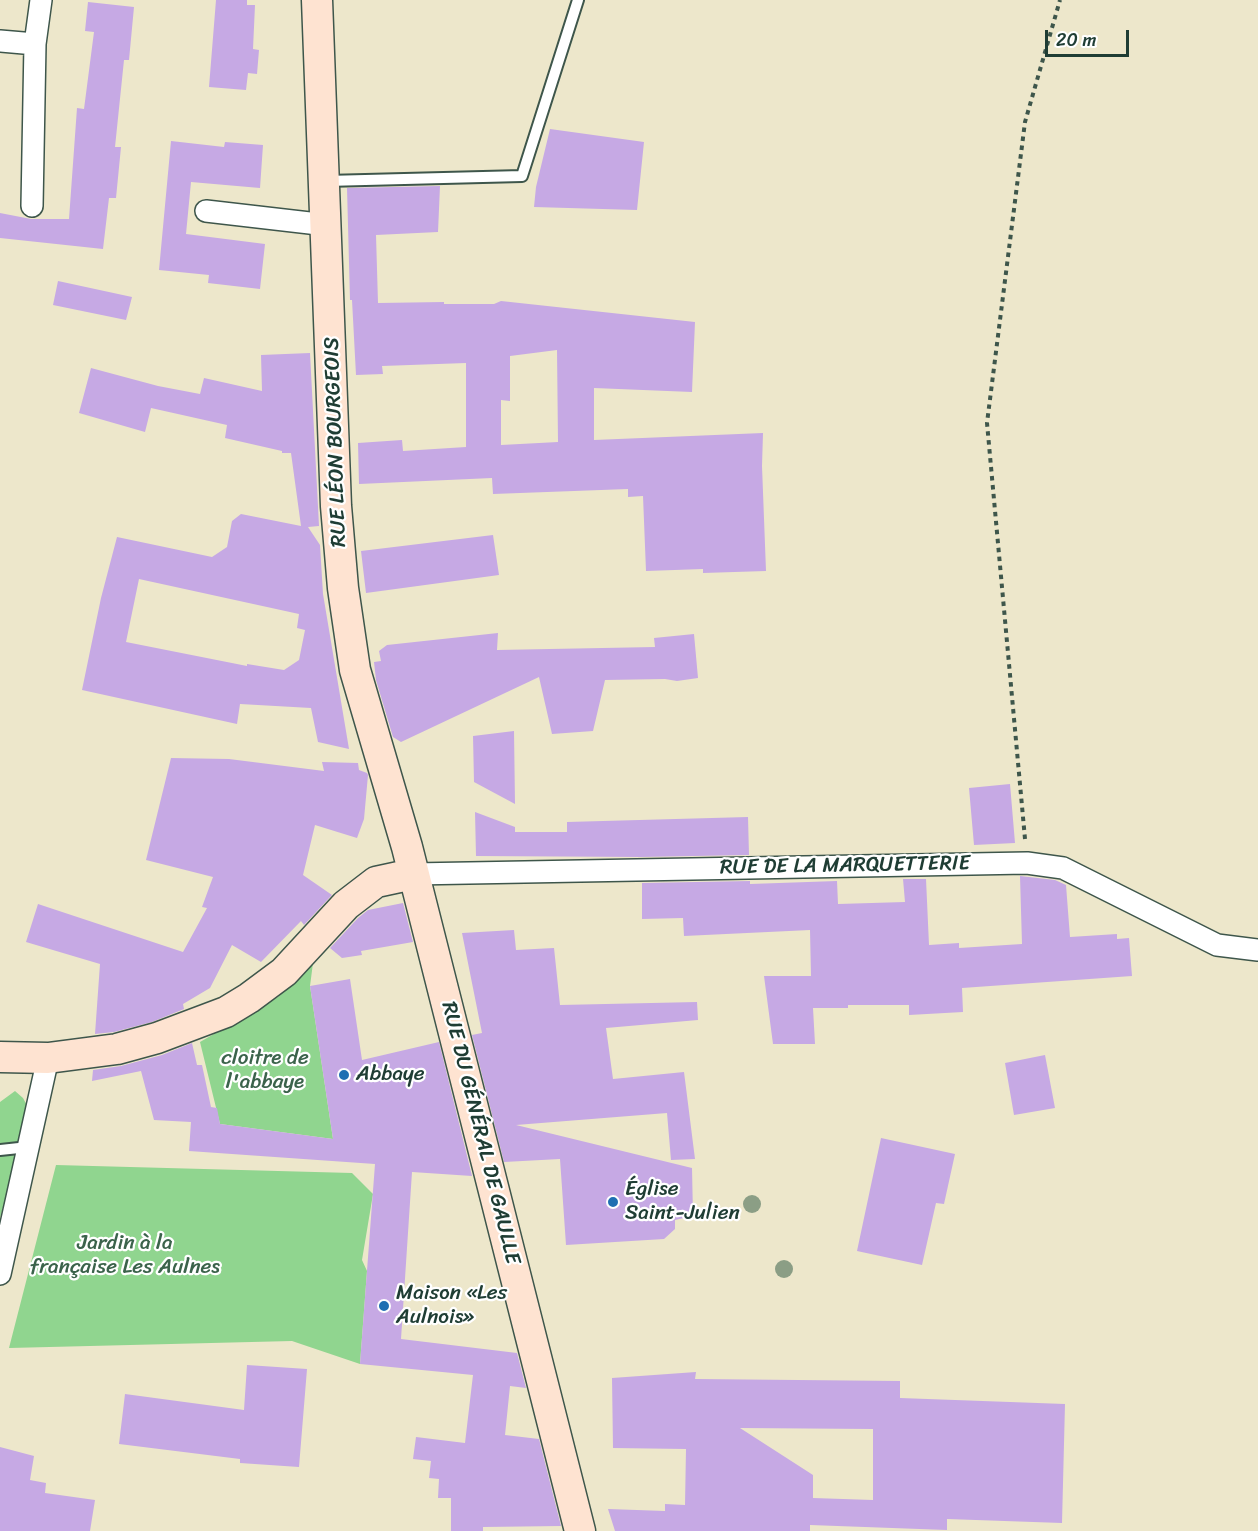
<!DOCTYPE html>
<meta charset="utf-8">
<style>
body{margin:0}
#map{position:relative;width:1258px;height:1531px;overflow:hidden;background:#ede7cb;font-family:Sriracha,sans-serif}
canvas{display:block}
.scale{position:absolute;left:1045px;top:30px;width:84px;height:27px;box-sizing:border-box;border:3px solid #1f3d34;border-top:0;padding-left:8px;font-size:18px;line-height:21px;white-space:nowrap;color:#1f3d34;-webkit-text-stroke:4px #fff;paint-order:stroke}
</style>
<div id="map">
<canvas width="1258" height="1531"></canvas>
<div class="scale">20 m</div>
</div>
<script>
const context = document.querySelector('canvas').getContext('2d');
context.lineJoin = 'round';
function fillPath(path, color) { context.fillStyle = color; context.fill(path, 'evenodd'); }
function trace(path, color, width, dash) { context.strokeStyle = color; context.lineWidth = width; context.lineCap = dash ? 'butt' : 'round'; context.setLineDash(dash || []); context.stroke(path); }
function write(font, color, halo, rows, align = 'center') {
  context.font = font + ' Sriracha,sans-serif'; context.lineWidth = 4.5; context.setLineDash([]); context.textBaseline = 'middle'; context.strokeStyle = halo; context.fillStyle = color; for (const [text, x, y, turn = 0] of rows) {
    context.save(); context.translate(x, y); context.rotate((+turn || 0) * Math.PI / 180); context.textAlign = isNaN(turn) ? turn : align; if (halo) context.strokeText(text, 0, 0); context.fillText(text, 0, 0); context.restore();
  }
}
fillPath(new Path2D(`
 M 313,963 L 310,986 L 333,1139 L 220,1124 L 200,1042 L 278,997 Z
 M 15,1091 L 23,1098 L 30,1111 L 0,1218 L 0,1102 Z
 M 56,1165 L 352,1173 L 373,1194 L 362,1260 L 367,1271 L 360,1364 L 292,1341 L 9,1348 Z`), '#90d58f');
fillPath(new Path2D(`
 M 216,0 L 247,0 L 247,5 L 255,5 L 253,49 L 259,50 L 257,74 L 248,73 L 246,90 L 209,87 Z
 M 88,2 L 134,7 L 129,60 L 124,60 L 115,147 L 121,147 L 116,198 L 109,198 L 103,249 L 0,238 L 0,213 L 31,219 L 69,219 L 77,108 L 84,109 L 94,32 L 85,31 Z
 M 550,129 L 644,142 L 637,210 L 534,207 L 536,187 Z
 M 171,141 L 224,147 L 225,142 L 263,145 L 260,188 L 191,182 L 186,234 L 265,244 L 260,289 L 208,283 L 209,275 L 159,270 Z
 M 440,186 L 438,232 L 376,235 L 378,303 L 444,302 L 444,304 L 494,304 L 501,301 L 695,322 L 692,392 L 594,388 L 594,440 L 763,433 L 762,466 L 766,571 L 703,573 L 703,569 L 646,571 L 643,496 L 628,497 L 628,489 L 493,494 L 492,478 L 359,484 L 358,443 L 402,440 L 403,451 L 466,447 L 466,363 L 382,366 L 383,374 L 356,375 L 352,300 L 350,300 L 347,188 ZM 557,350 L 558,442 L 501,445 L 501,400 L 510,401 L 510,356 Z
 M 58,281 L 132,297 L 126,320 L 53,305 Z
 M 310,353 L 319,526 L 308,527 L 320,545 L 323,594 L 349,749 L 318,742 L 311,708 L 240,704 L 237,724 L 82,690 L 101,598 L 117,537 L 212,557 L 227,547 L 232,521 L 241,514 L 301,526 L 291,453 L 282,453 L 282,451 L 225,438 L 227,425 L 151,408 L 145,432 L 79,413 L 91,368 L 158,386 L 200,394 L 204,378 L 262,391 L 261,355 ZM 139,579 L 299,614 L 297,628 L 305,630 L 299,660 L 284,670 L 247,664 L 247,666 L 126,642 Z
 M 493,535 L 499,575 L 366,593 L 361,551 Z
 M 498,633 L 497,650 L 655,647 L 654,638 L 694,634 L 698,678 L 677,681 L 665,679 L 605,680 L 593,731 L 552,734 L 539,677 L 401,742 L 393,737 L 376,680 L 374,662 L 381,661 L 379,651 L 387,645 Z
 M 514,731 L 515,804 L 474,782 L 473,736 Z
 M 171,758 L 229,759 L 324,771 L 322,762 L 358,763 L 359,770 L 367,773 L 368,775 L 364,819 L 357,838 L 315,825 L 303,875 L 332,895 L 304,925 L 301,921 L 261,962 L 232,945 L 210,988 L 183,1004 L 184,1009 L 152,1022 L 114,1032 L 95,1034 L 100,964 L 26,942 L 38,904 L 183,952 L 207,908 L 202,907 L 213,877 L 146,860 Z
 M 1010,784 L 1015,843 L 974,845 L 969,788 Z
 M 475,812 L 515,827 L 515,832 L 567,832 L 567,822 L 748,817 L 749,855 L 641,857 L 476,856 Z
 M 1020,876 L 1055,880 L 1066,885 L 1070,937 L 1117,934 L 1117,939 L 1129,938 L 1132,976 L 962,988 L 963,1012 L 909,1015 L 909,1005 L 848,1005 L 848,1008 L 813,1008 L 815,1044 L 773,1044 L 764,976 L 811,976 L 810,930 L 684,936 L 683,918 L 642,919 L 642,883 L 750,881 L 750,884 L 837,881 L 838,904 L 905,902 L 903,879 L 926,879 L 929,945 L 959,943 L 959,948 L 1022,944 Z
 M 403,903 L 413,942 L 361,951 L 362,955 L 342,958 L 330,948 L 358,918 L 368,910 Z
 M 514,930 L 516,950 L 554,948 L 560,1005 L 697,1002 L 698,1020 L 606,1028 L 613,1079 L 684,1072 L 695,1159 L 671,1160 L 667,1113 L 516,1125 L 692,1168 L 693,1216 L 675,1220 L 675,1229 L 664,1239 L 566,1245 L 560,1159 L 504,1162 L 472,1035 L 482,1033 L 462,933 Z
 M 350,979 L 362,1060 L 439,1042 L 472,1176 L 412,1172 L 401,1339 L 517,1353 L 526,1388 L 510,1386 L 505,1435 L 539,1439 L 561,1526 L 483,1527 L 483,1531 L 451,1531 L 451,1498 L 438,1498 L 439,1479 L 429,1478 L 431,1461 L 413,1459 L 416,1437 L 465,1443 L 473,1375 L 360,1364 L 375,1164 L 189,1151 L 191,1122 L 154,1120 L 141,1071 L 92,1081 L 93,1070 L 121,1066 L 162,1055 L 192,1043 L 197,1065 L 202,1065 L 211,1107 L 217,1108 L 220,1124 L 333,1139 L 310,986 Z
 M 1045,1055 L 1055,1108 L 1014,1115 L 1005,1063 Z
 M 881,1138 L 955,1154 L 944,1204 L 936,1203 L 922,1265 L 857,1251 Z
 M 247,1365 L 307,1369 L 299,1467 L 240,1463 L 240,1459 L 119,1444 L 125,1394 L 244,1410 Z
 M 696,1372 L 695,1379 L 900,1381 L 900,1398 L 1065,1404 L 1062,1523 L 947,1519 L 947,1530 L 810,1525 L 810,1531 L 615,1531 L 608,1509 L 665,1511 L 665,1504 L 685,1505 L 686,1449 L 613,1448 L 612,1378 ZM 740,1428 L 873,1429 L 873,1500 L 813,1498 L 813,1475 Z
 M 0,1447 L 34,1456 L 30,1480 L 46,1483 L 45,1493 L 95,1500 L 90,1531 L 0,1531 Z`), '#c6a9e4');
const lane = new Path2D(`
 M 326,181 L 522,176 L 578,0
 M 0,1150 L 19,1148 L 27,1150`);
const street = new Path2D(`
 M 0,41 L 35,44
 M 32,206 L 35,44 L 41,0
 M 206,211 L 327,225
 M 413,874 L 1027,863 L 1063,868 L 1217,945 L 1258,950
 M 0,1274 L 48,1058`);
const secondary = new Path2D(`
 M 317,0 L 336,506 L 343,588 L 355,670 L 407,847 L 580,1531
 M 0,1057 L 48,1058 L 117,1049 L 157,1038 L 226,1012 L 249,998 L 284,972 L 346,905 L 376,882 L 413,874`);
trace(lane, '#3e564b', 14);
trace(street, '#3e564b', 24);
trace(secondary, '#3e564b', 33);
trace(new Path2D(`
 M 1025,839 L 987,423 L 1025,122 L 1060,0`), '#3e564b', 4, [4.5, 4.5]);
trace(lane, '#fff', 10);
trace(street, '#fff', 21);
trace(secondary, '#fee3d1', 30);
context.fillStyle = '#8b9e85';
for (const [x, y] of [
 [752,1204],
 [784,1269]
]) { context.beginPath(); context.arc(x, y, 9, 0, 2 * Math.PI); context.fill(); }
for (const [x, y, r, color] of [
 [344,1075,6,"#1f6fb2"],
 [613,1202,6,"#1f6fb2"],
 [384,1306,6,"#1f6fb2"]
]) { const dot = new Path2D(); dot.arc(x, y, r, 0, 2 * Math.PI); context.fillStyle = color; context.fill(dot); trace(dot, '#fff', 2); }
write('21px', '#1f3d34', '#fff', [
 ["RUE LÉON BOURGEOIS",336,442,-92],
 ["RUE DE LA MARQUETTERIE",845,866,-1],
 ["RUE DU GÉNÉRAL DE GAULLE",480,1133,76]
]);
write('21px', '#3b634b', '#fff', [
 ["cloitre de",265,1059],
 ["l'abbaye",265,1083],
 ["Jardin à la",125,1244],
 ["française Les Aulnes",125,1268]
]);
write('21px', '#1f3d34', '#fff', [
 ["Abbaye",356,1075],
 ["Église",625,1190],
 ["Saint-Julien",625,1214],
 ["Maison «Les",396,1294],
 ["Aulnois»",396,1318]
], 'left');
</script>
